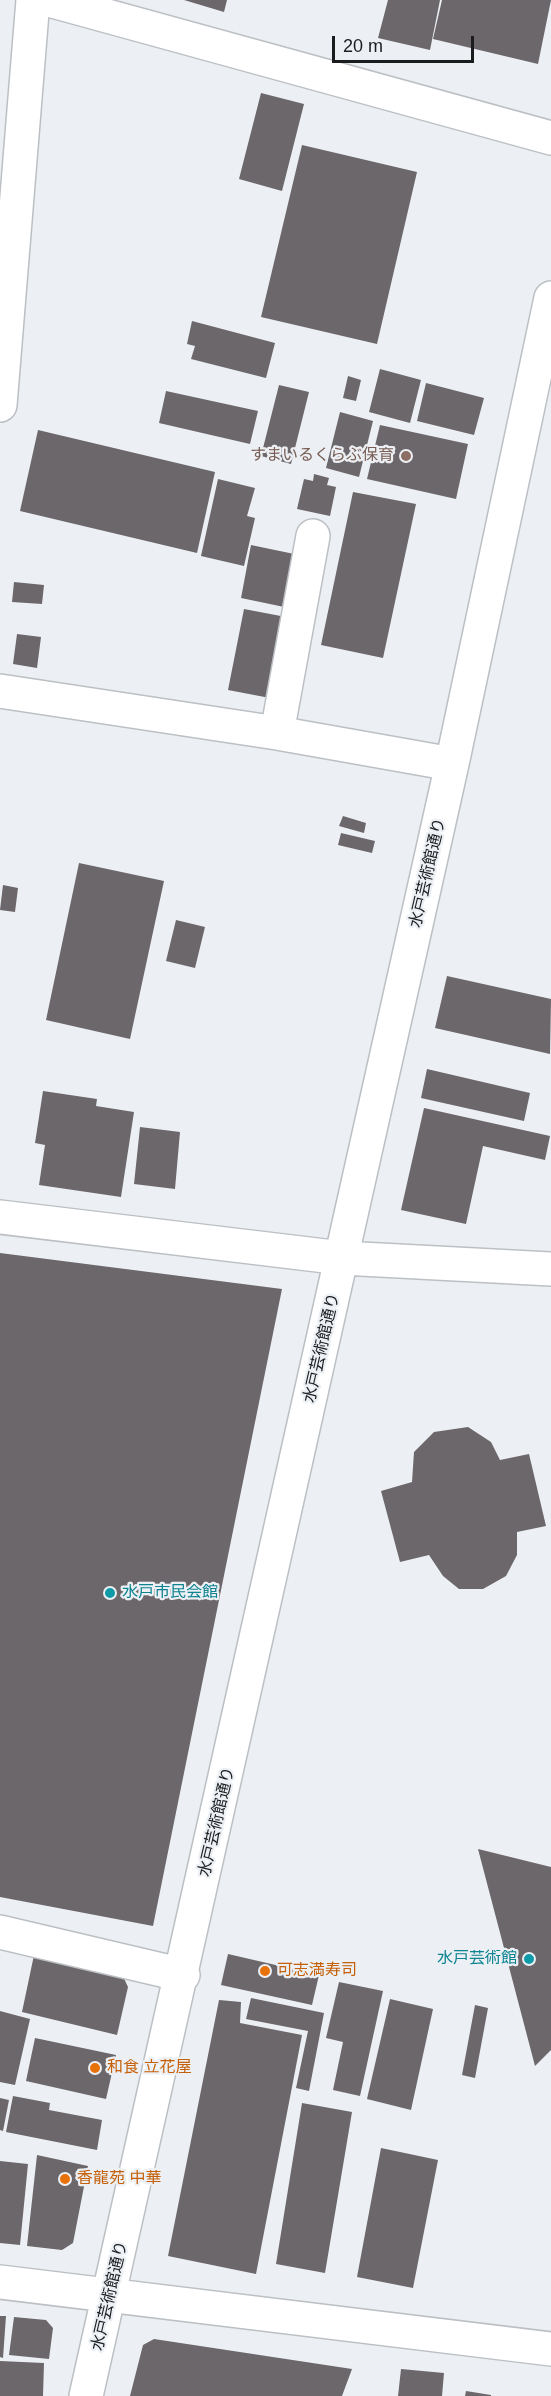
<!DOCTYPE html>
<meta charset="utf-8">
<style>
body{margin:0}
#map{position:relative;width:551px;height:2396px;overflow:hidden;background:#ecf0f5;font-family:Helvetica,sans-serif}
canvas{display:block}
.scale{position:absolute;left:332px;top:36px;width:142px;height:27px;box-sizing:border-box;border:3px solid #1a1c1d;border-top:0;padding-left:8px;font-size:18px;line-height:21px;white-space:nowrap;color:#1a1c1d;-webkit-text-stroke:4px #ecf0f5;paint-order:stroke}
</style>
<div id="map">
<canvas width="551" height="2396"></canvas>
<div class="scale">20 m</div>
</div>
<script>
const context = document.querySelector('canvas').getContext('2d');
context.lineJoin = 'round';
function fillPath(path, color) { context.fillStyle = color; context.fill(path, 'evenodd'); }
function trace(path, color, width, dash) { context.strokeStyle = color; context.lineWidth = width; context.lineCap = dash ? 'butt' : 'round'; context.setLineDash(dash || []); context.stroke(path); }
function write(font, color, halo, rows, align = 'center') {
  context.font = font + ' Helvetica,"Noto Sans JP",sans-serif'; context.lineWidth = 4.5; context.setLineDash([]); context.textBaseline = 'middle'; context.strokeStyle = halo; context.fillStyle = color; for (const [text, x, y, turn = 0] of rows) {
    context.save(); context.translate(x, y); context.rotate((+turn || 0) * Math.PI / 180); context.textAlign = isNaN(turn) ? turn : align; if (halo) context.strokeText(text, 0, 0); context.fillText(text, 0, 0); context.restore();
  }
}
fillPath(new Path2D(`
 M 184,0 L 227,0 L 224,12 Z
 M 388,0 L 440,0 L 430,50 L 378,38 Z
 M 442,0 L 551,0 L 538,64 L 433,39 Z
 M 261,93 L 304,104 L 282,191 L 239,179 Z
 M 302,145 L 417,172 L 377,344 L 261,317 Z
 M 192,321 L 275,343 L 266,378 L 191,359 L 195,346 L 187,344 Z
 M 380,369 L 421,380 L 410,423 L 369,412 Z
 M 348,376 L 361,380 L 356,401 L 343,398 Z
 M 426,383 L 484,398 L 474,435 L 417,421 Z
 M 279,385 L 309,392 L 291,464 L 261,456 Z
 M 166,391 L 258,411 L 250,444 L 159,423 Z
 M 340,412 L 373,421 L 359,477 L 326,468 Z
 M 380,425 L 468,444 L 456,499 L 367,479 Z
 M 38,430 L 215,472 L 197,553 L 20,511 Z
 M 314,474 L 329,478 L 327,485 L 336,487 L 330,516 L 297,509 L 304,479 L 313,481 Z
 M 218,479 L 255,488 L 247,516 L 255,518 L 244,566 L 201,556 Z
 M 353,492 L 416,504 L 383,658 L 321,645 Z
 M 251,545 L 299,555 L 289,608 L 241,598 Z
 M 14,582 L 44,585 L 42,604 L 12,602 Z
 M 244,609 L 286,617 L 270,698 L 228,690 Z
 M 17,634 L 41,637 L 37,668 L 13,664 Z
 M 343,816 L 366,823 L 364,833 L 339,826 Z
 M 341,833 L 375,841 L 372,853 L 338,845 Z
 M 79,863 L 164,881 L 130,1039 L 46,1020 Z
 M 3,885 L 18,888 L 15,912 L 0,910 Z
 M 176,920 L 205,927 L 195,968 L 166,961 Z
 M 447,976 L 551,999 L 550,1054 L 435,1028 Z
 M 427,1069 L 530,1093 L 524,1121 L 421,1098 Z
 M 43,1091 L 97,1099 L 96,1106 L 134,1112 L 121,1197 L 39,1185 L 45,1145 L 35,1143 Z
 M 424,1108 L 550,1136 L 545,1160 L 483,1146 L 466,1224 L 401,1210 Z
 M 140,1127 L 180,1132 L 175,1189 L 134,1184 Z
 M 0,1253 L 282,1289 L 153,1926 L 0,1897 Z
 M 468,1427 L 491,1442 L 500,1460 L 529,1454 L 546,1526 L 517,1532 L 517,1555 L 506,1576 L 483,1589 L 459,1589 L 443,1576 L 429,1555 L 400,1562 L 381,1491 L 412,1482 L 414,1452 L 434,1432 Z
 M 478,1849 L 551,1867 L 551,2050 L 535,2066 Z
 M 228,1954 L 319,1975 L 312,2005 L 221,1985 Z
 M 34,1955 L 121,1972 L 128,1987 L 117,2035 L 22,2012 Z
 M 339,1982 L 383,1991 L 360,2096 L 333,2090 L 343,2042 L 326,2038 Z
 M 251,1998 L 324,2013 L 309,2091 L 296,2088 L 308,2031 L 246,2019 Z
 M 390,1999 L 433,2009 L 411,2110 L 367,2099 Z
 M 219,2000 L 241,2002 L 240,2023 L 302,2035 L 256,2274 L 168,2256 Z
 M 475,2005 L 488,2008 L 475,2078 L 462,2075 Z
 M 0,2011 L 30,2019 L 15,2085 L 0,2082 Z
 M 35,2038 L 116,2055 L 106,2099 L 26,2081 Z
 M 13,2096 L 50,2103 L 49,2110 L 102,2120 L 97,2150 L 6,2132 Z
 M 0,2098 L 9,2100 L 3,2131 L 0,2130 Z
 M 302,2103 L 352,2112 L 325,2273 L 276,2264 Z
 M 381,2148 L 438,2160 L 413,2288 L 357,2277 Z
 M 37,2155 L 88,2166 L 73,2243 L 62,2250 L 27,2246 Z
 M 0,2161 L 28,2164 L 20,2245 L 0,2243 Z
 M 0,2316 L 6,2316 L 3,2358 L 0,2357 Z
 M 14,2317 L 46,2320 L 53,2328 L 49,2359 L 9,2355 Z
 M 154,2339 L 352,2369 L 342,2396 L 130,2396 L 143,2345 Z
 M 0,2361 L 44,2363 L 43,2396 L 0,2396 Z
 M 401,2369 L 444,2373 L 442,2396 L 398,2396 Z
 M 466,2391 L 491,2395 L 491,2396 L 465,2396 Z`), '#6c676a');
const minor = new Path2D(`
 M 49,0 L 551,138
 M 0,405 L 33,0
 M 0,691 L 277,733 L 452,764
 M 277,733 L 313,536
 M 0,1217 L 342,1258 L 551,1269
 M 0,1932 L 183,1975
 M 0,2282 L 551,2349
 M 86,2396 L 452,764 L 551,298`);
trace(minor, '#bcc0c4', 36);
trace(minor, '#fff', 33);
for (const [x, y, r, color] of [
 [406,456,6,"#8d6e63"],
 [110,1593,6,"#0f9aa8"],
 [529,1959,6,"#0f9aa8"],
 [265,1971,6,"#e8710a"],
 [95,2068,6,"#e8710a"],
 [65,2179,6,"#e8710a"]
]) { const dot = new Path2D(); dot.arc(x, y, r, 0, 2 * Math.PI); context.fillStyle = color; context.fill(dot); trace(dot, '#ecf0f5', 2); }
write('16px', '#785e54', '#ecf0f5', [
 ["すまいるくらぶ保育",394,456]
], 'right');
write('16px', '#1a1c1d', '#ecf0f5', [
 ["水戸芸術館通り",428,873,-77],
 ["水戸芸術館通り",322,1348,-77],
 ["水戸芸術館通り",217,1822,-77],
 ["水戸芸術館通り",110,2296,-77]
]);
write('16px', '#0d838f', '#ecf0f5', [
 ["水戸市民会館",122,1593],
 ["水戸芸術館",517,1959,"right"]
], 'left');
write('16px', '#c56008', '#ecf0f5', [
 ["可志満寿司",277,1971],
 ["和食 立花屋",107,2068],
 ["香龍苑 中華",77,2179]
], 'left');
</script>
